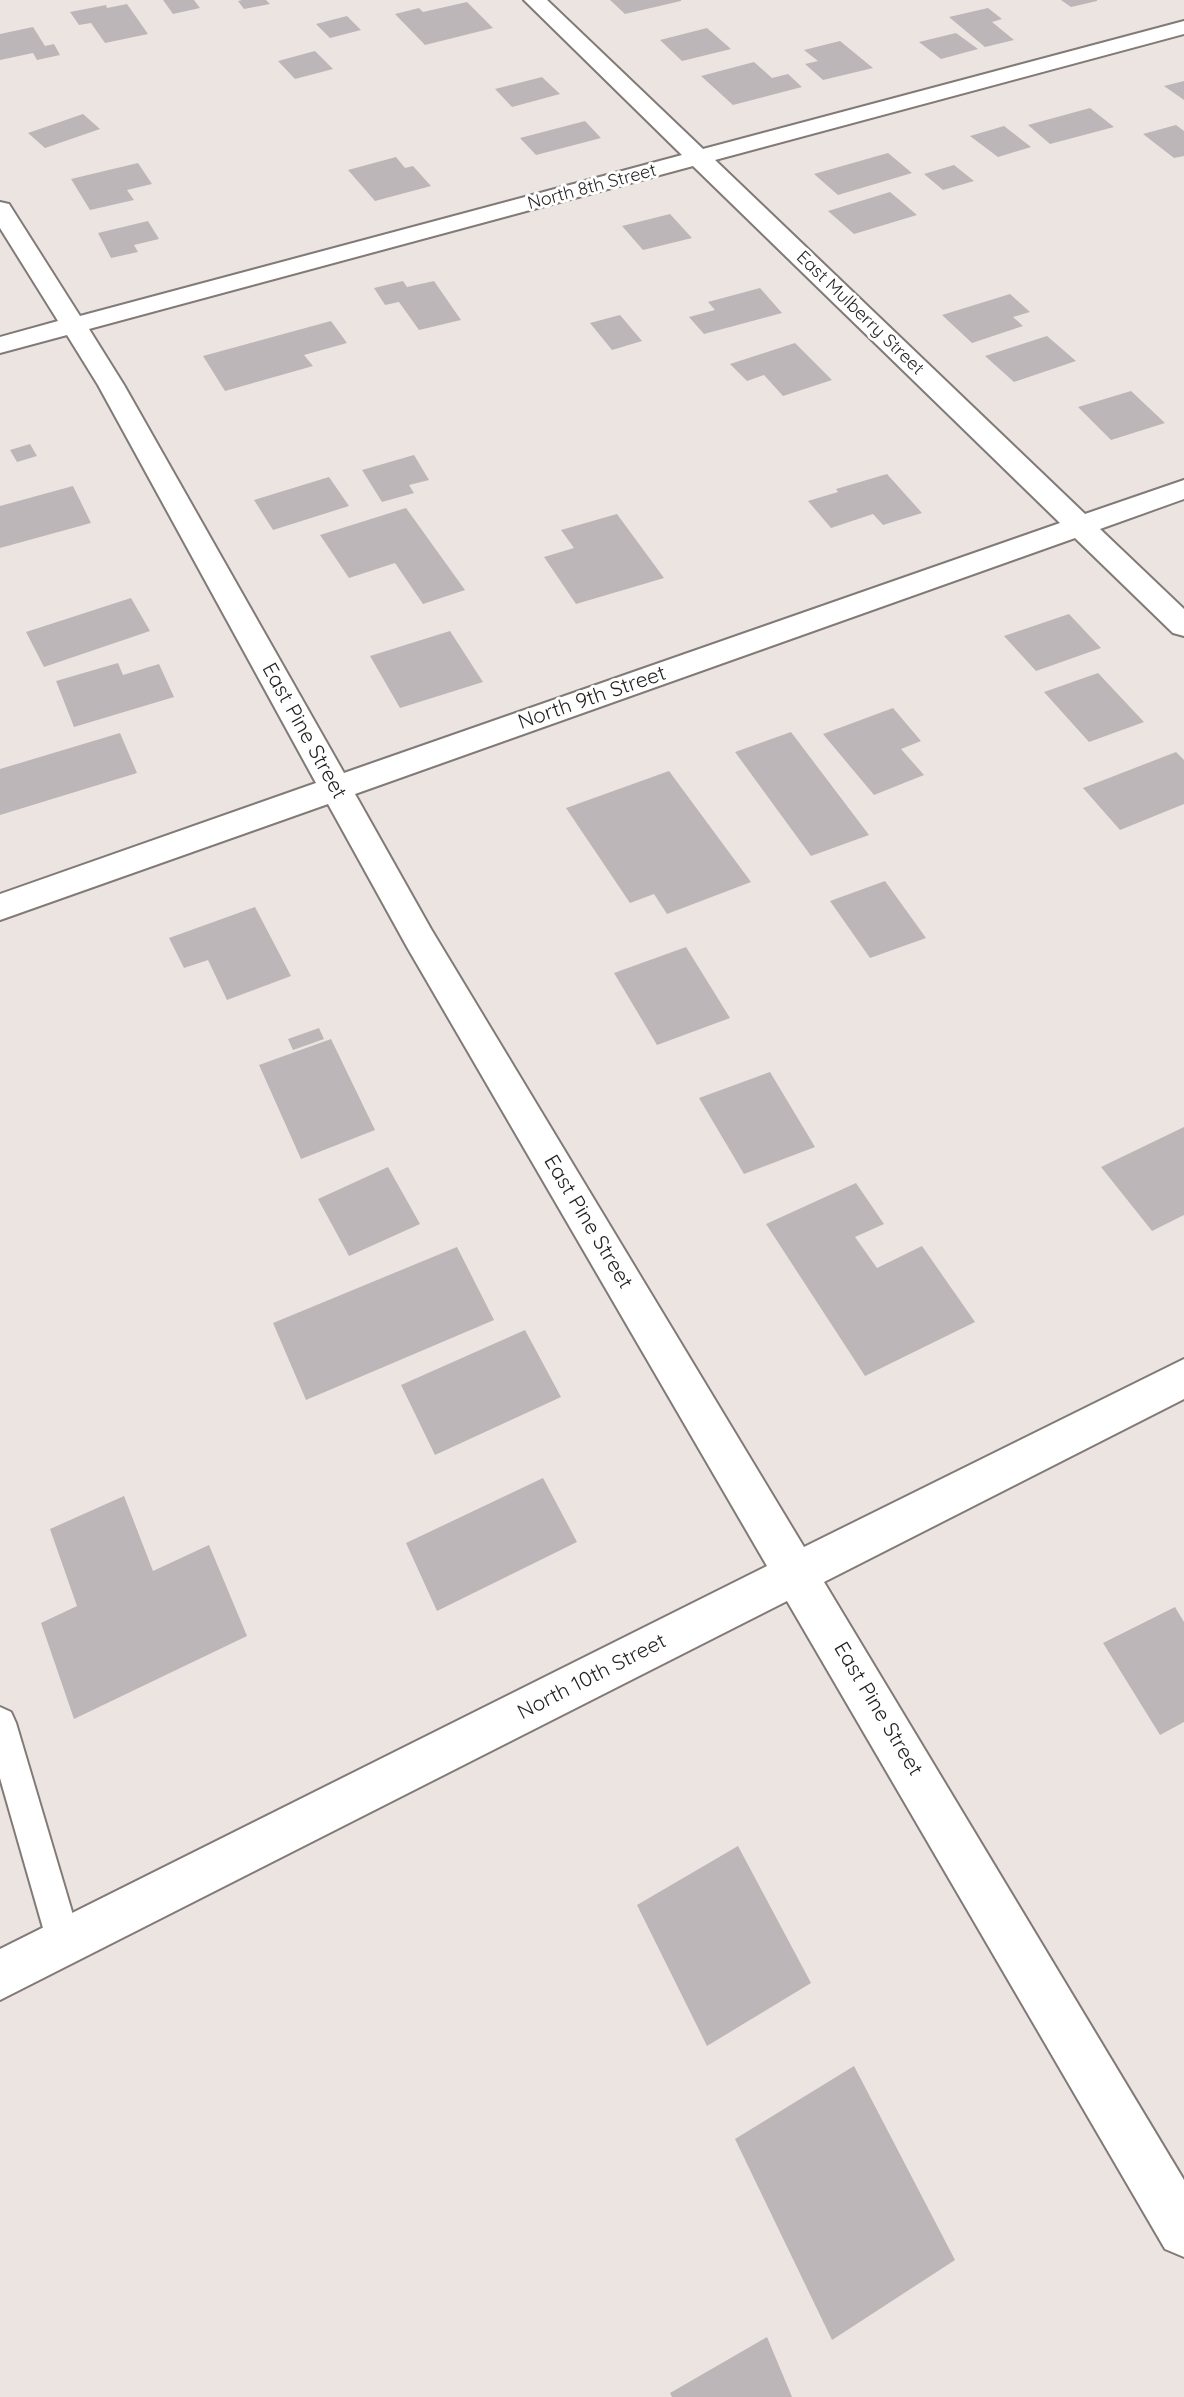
<!DOCTYPE html>
<style>
body{margin:0}
canvas{display:block;background:#ebe4e1}
</style>
<canvas width="1184" height="2397"></canvas>
<script>
const context = document.querySelector('canvas').getContext('2d');
context.lineJoin = 'round';
function fillPath(path, color) { context.fillStyle = color; context.fill(path, 'evenodd'); }
function trace(path, color, width, dash) { context.strokeStyle = color; context.lineWidth = width; context.lineCap = dash ? 'butt' : 'round'; context.setLineDash(dash || []); context.stroke(path); }
function write(font, color, halo, rows, align = 'center') {
  context.font = font + ' Quicksand,sans-serif'; context.lineWidth = 6; context.setLineDash([]); context.textBaseline = 'middle'; context.strokeStyle = halo; context.fillStyle = color; for (const [text, x, y, turn = 0] of rows) {
    context.save(); context.translate(x, y); context.rotate((+turn || 0) * Math.PI / 180); context.textAlign = isNaN(turn) ? turn : align; if (halo) context.strokeText(text, 0, 0); context.fillText(text, 0, 0); context.restore();
  }
}
fillPath(new Path2D(`
 M 163,0 L 194,0 L 200,8 L 173,14 Z
 M 242,0 L 266,0 L 270,4 L 244,9 L 238,1 Z
 M 610,0 L 681,0 L 681,1 L 625,14 Z
 M 1061,0 L 1097,0 L 1097,1 L 1071,7 Z
 M 467,2 L 493,28 L 425,45 L 395,14 L 419,8 L 423,12 Z
 M 127,4 L 148,34 L 105,43 L 91,23 L 79,25 L 70,12 L 106,5 L 107,8 Z
 M 988,8 L 1002,19 L 992,22 L 1014,40 L 985,47 L 949,17 Z
 M 347,16 L 361,30 L 330,38 L 316,24 Z
 M 33,27 L 45,46 L 54,44 L 60,55 L 37,60 L 33,53 L 0,60 L 0,34 Z
 M 707,28 L 731,49 L 682,61 L 660,40 Z
 M 956,33 L 978,49 L 941,59 L 919,42 Z
 M 840,41 L 873,68 L 823,80 L 805,64 L 818,61 L 804,50 Z
 M 315,51 L 333,69 L 295,79 L 278,61 Z
 M 754,62 L 772,78 L 788,74 L 802,87 L 733,105 L 701,76 Z
 M 542,77 L 560,94 L 512,107 L 495,89 Z
 M 1184,81 L 1184,100 L 1164,86 Z
 M 1090,108 L 1114,127 L 1050,144 L 1028,125 Z
 M 83,114 L 100,129 L 45,148 L 28,133 Z
 M 585,121 L 601,138 L 536,155 L 520,138 Z
 M 1176,125 L 1184,131 L 1184,156 L 1174,158 L 1143,134 Z
 M 1004,126 L 1031,147 L 998,157 L 970,136 Z
 M 888,153 L 912,173 L 838,195 L 814,174 Z
 M 396,157 L 405,168 L 413,166 L 431,186 L 375,201 L 348,170 Z
 M 138,163 L 152,184 L 127,190 L 134,200 L 90,210 L 71,179 Z
 M 954,165 L 974,181 L 943,190 L 924,174 Z
 M 890,192 L 917,215 L 854,234 L 828,211 Z
 M 670,214 L 692,238 L 643,250 L 622,226 Z
 M 148,221 L 159,239 L 134,245 L 138,252 L 111,258 L 98,233 Z
 M 403,281 L 407,287 L 434,281 L 461,320 L 419,330 L 399,302 L 385,305 L 374,288 Z
 M 760,288 L 782,313 L 704,334 L 689,317 L 715,310 L 708,302 Z
 M 1010,294 L 1030,312 L 1013,317 L 1023,326 L 972,343 L 942,315 Z
 M 620,315 L 642,341 L 612,350 L 590,323 Z
 M 331,321 L 347,343 L 304,355 L 313,366 L 225,391 L 203,356 Z
 M 1047,336 L 1076,361 L 1014,382 L 985,356 Z
 M 795,343 L 832,380 L 783,396 L 764,375 L 747,381 L 730,364 Z
 M 1131,391 L 1165,423 L 1111,440 L 1078,407 Z
 M 30,444 L 37,456 L 17,462 L 10,450 Z
 M 414,455 L 429,480 L 409,485 L 414,493 L 382,502 L 362,470 Z
 M 887,474 L 922,513 L 883,525 L 873,514 L 831,528 L 808,501 L 838,492 L 836,489 Z
 M 329,477 L 349,506 L 273,530 L 254,500 Z
 M 73,486 L 91,523 L 0,548 L 0,506 Z
 M 406,508 L 465,590 L 423,604 L 395,563 L 349,578 L 320,535 Z
 M 617,514 L 664,578 L 576,604 L 544,557 L 574,548 L 561,530 Z
 M 131,598 L 150,631 L 44,667 L 26,632 Z
 M 1069,614 L 1101,648 L 1036,671 L 1004,636 Z
 M 450,631 L 483,682 L 400,708 L 370,656 Z
 M 118,663 L 123,675 L 159,664 L 174,697 L 74,727 L 56,681 Z
 M 1098,673 L 1144,722 L 1089,742 L 1044,692 Z
 M 893,708 L 921,741 L 901,749 L 924,775 L 874,795 L 823,734 Z
 M 791,732 L 869,835 L 811,856 L 735,752 Z
 M 120,733 L 137,773 L 0,815 L 0,769 Z
 M 1176,752 L 1184,760 L 1184,804 L 1120,830 L 1083,788 Z
 M 669,771 L 751,882 L 667,914 L 654,894 L 630,903 L 566,808 Z
 M 885,881 L 926,938 L 870,958 L 830,901 Z
 M 255,907 L 291,976 L 227,1000 L 208,960 L 184,968 L 169,938 Z
 M 686,947 L 730,1018 L 657,1045 L 614,973 Z
 M 319,1028 L 324,1039 L 293,1050 L 288,1039 Z
 M 331,1039 L 375,1130 L 301,1159 L 259,1065 Z
 M 770,1072 L 815,1147 L 744,1174 L 699,1098 Z
 M 1184,1127 L 1184,1215 L 1152,1231 L 1101,1167 Z
 M 388,1167 L 420,1224 L 349,1256 L 318,1199 Z
 M 856,1183 L 884,1224 L 855,1237 L 877,1268 L 922,1246 L 975,1322 L 865,1376 L 766,1224 Z
 M 457,1247 L 494,1320 L 306,1400 L 273,1323 Z
 M 525,1330 L 561,1397 L 435,1455 L 401,1385 Z
 M 543,1478 L 577,1542 L 437,1611 L 406,1543 Z
 M 124,1496 L 153,1571 L 209,1545 L 247,1636 L 74,1719 L 41,1623 L 77,1606 L 50,1529 Z
 M 1175,1607 L 1184,1622 L 1184,1722 L 1160,1735 L 1103,1643 Z
 M 738,1846 L 811,1983 L 707,2046 L 637,1905 Z
 M 854,2066 L 955,2260 L 832,2340 L 735,2139 Z
 M 767,2337 L 792,2397 L 672,2397 L 670,2393 Z`), '#bdb6b9');
const lane = new Path2D(`
 M 0,1707 L 11,1712 L 16,1723 L 81,1942 L 76,1954 L 64,1959 L 52,1954 L 47,1942 L 0,1778 Z`);
const street = new Path2D(`
 M 524,0 L 547,0 L 703,149 L 1184,21 L 1184,34 L 715,160 L 1085,514 L 1184,480 L 1184,499 L 1100,529 L 1184,609 L 1184,636 L 1173,633 L 1075,538 L 355,794 L 431,929 L 804,1547 L 1184,1359 L 1184,1399 L 824,1582 L 1184,2180 L 1184,2257 L 1165,2249 L 787,1601 L 0,2000 L 0,1949 L 767,1566 L 407,947 L 328,804 L 0,920 L 0,894 L 316,783 L 98,385 L 67,335 L 0,353 L 0,337 L 58,321 L 0,228 L 0,202 L 9,204 L 80,316 L 682,155 ZM 693,166 L 1060,523 L 344,773 L 124,385 L 89,329 Z`);
trace(lane, '#817a77', 4);
trace(street, '#817a77', 4);
fillPath(lane, '#fff');
fillPath(street, '#fff');
write('18px', '#211f1e', '#fff', [
 ["North 8th Street",592,187,-15],
 ["East Mulberry Street",860,313,44]
]);
write('21px', '#211f1e', '#fff', [
 ["North 9th Street",592,698,-19],
 ["East Pine Street",304,731,61],
 ["East Pine Street",588,1222,59],
 ["North 10th Street",592,1677,-27],
 ["East Pine Street",878,1709,59]
]);
</script>
